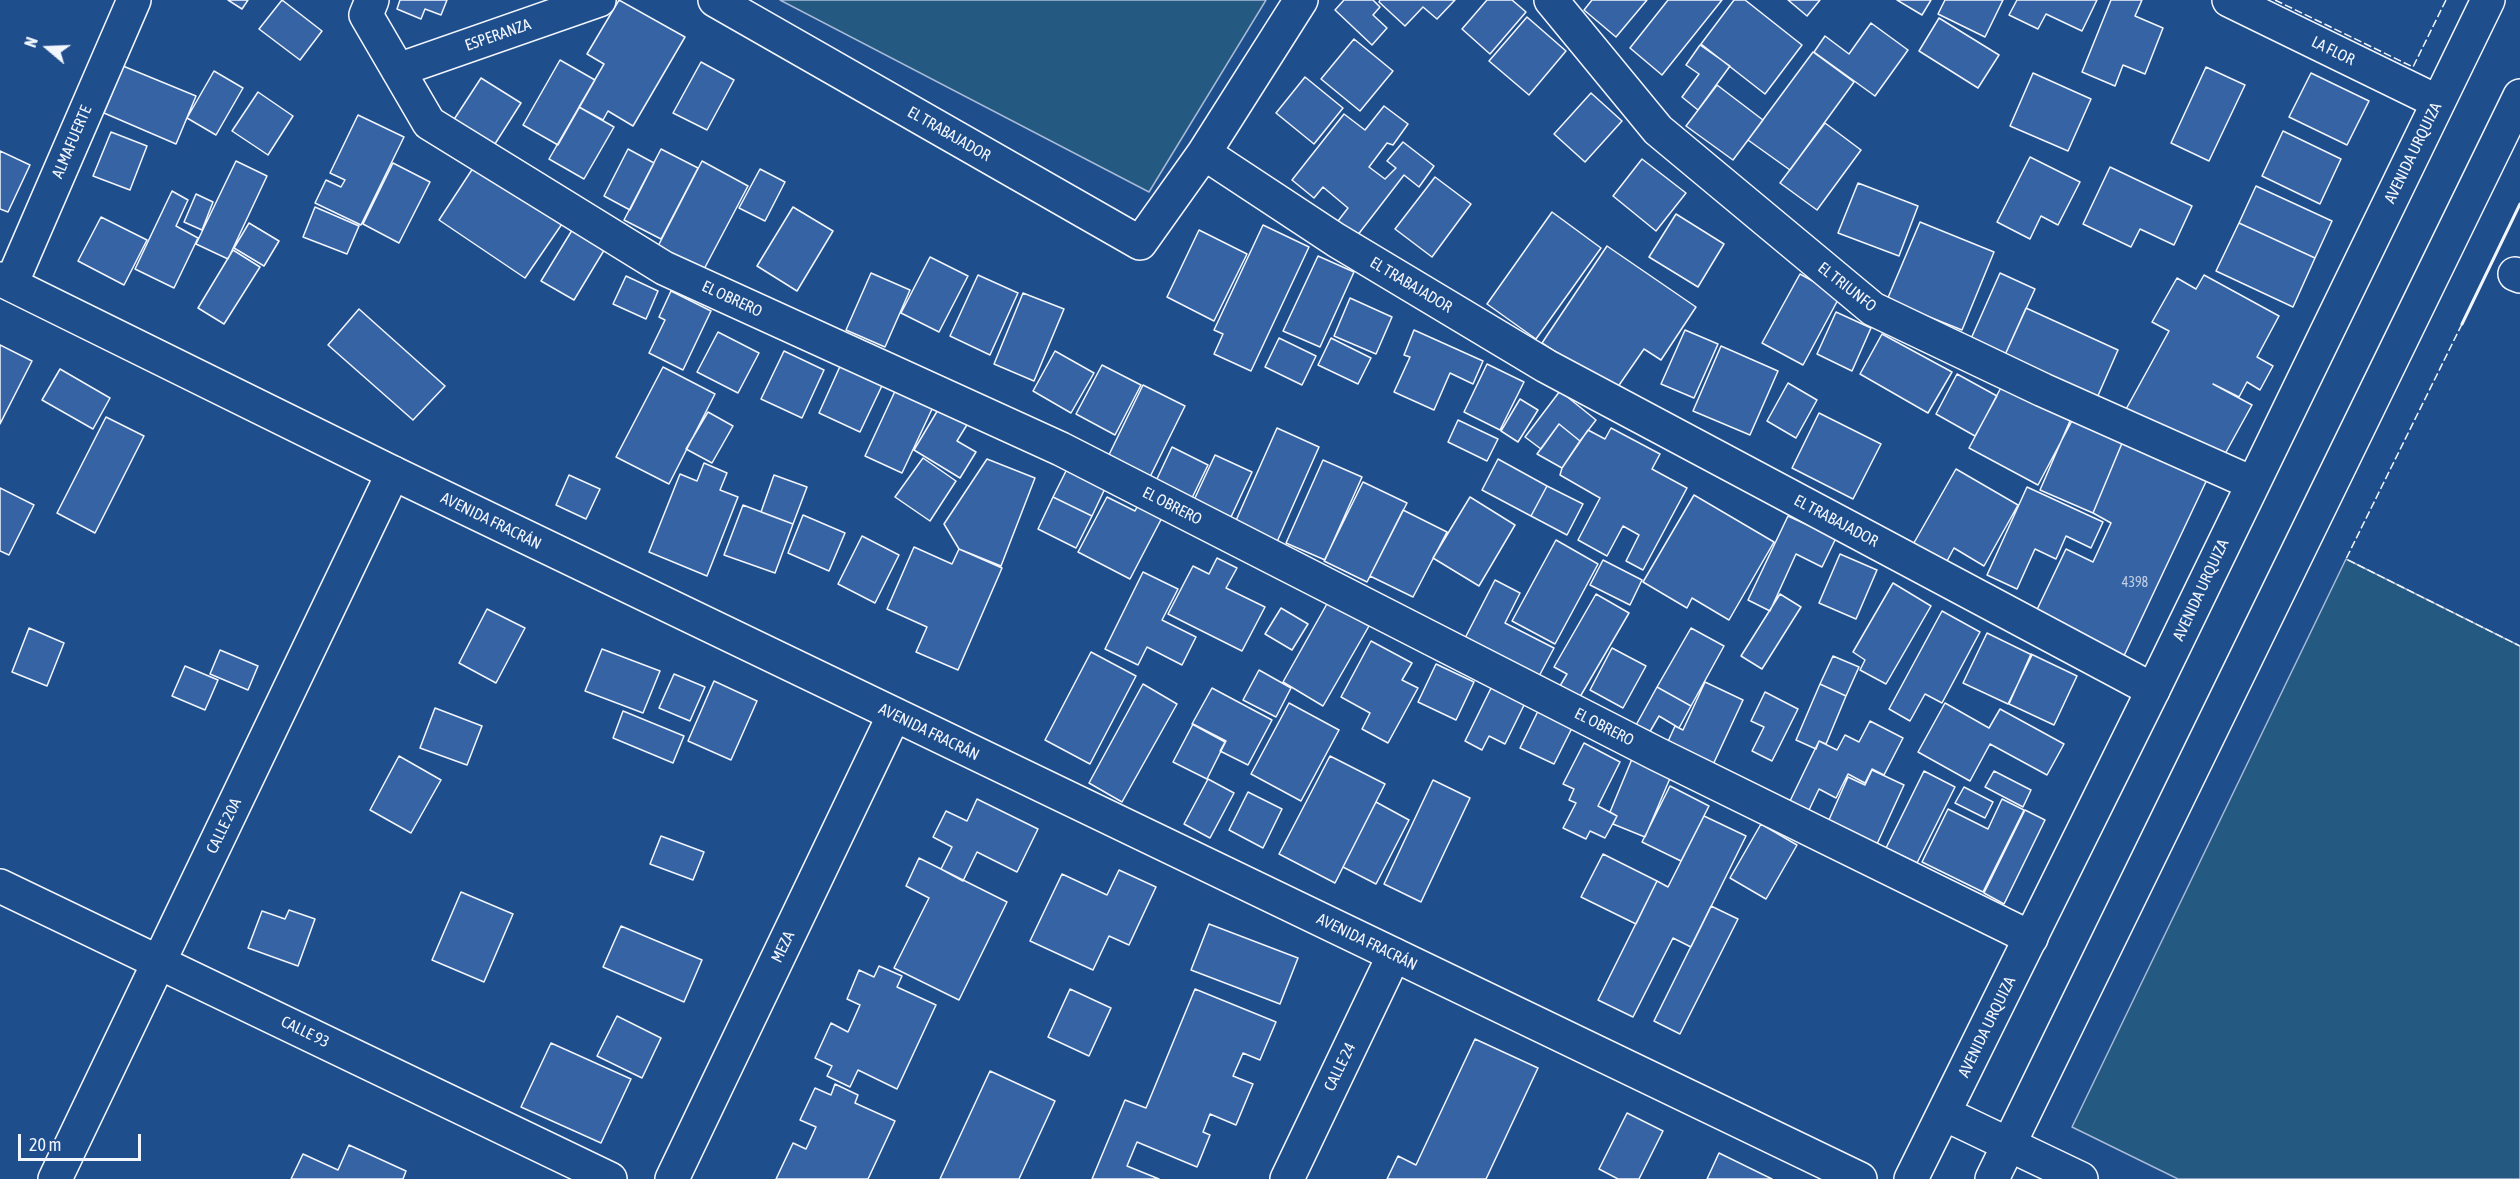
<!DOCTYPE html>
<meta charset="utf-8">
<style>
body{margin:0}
#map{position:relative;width:2520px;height:1179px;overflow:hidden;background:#1f4e8c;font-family:"Asap Condensed",sans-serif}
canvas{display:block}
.north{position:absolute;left:18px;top:18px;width:60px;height:60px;-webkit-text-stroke:4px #1f4e8c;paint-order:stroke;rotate:289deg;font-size:16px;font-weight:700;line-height:24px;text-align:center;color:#f2f6ff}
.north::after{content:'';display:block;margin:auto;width:21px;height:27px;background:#f2f6ff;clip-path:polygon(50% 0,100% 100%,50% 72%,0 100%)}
.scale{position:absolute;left:18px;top:1134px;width:123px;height:27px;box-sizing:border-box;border:3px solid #f2f6ff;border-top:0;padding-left:8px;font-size:18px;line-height:21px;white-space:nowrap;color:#f2f6ff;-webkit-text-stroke:4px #1f4e8c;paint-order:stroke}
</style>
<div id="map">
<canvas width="2520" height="1179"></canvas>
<div class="north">N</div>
<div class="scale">20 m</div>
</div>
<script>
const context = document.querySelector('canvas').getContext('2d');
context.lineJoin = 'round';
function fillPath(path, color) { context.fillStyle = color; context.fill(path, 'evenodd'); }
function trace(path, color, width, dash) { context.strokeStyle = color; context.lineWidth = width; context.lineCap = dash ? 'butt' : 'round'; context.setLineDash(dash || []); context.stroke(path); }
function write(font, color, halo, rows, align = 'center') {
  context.font = font + ' "Asap Condensed",sans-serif'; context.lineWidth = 4.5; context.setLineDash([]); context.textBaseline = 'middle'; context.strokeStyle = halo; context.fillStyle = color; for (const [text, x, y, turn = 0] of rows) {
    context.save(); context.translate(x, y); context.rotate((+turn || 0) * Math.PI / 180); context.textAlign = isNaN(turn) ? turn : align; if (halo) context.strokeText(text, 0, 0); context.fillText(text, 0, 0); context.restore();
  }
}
const green = new Path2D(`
 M 780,0 L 1266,0 L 1149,192 Z
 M 2346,559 L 2520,646 L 2520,1179 L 2178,1179 L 2072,1127 Z`);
fillPath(green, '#245a82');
trace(green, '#a8bbd7', 1.5);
const building = new Path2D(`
 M 228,0 L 248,0 L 242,9 Z
 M 282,0 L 322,31 L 300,60 L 259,29 Z
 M 400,0 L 447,0 L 441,15 L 425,9 L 421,19 L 397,9 Z
 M 619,0 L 685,37 L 633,126 L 608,111 L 603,120 L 579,107 L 604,64 L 587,54 Z
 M 1344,0 L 1373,0 L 1380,7 L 1373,15 L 1387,28 L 1372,45 L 1335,10 Z
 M 1380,0 L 1455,0 L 1437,19 L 1423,7 L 1405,26 L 1379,2 Z
 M 1487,0 L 1512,0 L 1526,12 L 1490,54 L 1462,29 Z
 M 1592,0 L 1647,0 L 1616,37 L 1584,10 Z
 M 1668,0 L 1722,0 L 1662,75 L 1630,48 Z
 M 1734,0 L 1745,0 L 1802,45 L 1765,94 L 1701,44 Z
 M 1788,0 L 1820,0 L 1807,16 Z
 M 1897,0 L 1931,0 L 1922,15 Z
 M 1945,0 L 2003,0 L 1985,37 L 1938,14 Z
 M 2017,0 L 2097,0 L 2082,31 L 2046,14 L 2038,29 L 2009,15 Z
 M 2111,0 L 2142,0 L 2135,16 L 2163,28 L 2145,74 L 2123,65 L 2115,86 L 2082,72 Z
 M 1527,17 L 1566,51 L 1529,95 L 1489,61 Z
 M 1939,18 L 1999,55 L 1978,88 L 1919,51 Z
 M 1871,23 L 1908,50 L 1875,96 L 1814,52 L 1825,36 L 1849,54 Z
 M 1354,39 L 1393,71 L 1360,111 L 1321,79 Z
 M 1700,45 L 1730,66 L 1698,110 L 1682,97 L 1699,74 L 1686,65 Z
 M 1813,52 L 1854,82 L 1790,170 L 1748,140 Z
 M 560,60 L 595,80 L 558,145 L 523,125 Z
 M 701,62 L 734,80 L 707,130 L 673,113 Z
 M 123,66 L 196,96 L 176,144 L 104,113 Z
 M 2206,67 L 2245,85 L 2209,161 L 2171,143 Z
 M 214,71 L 243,88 L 216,135 L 187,118 Z
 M 2033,73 L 2091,99 L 2068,151 L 2010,126 Z
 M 2311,73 L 2369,101 L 2347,145 L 2289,117 Z
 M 1305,77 L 1343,108 L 1314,144 L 1276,113 Z
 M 481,78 L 521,103 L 493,147 L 453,121 Z
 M 1717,85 L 1763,120 L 1733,160 L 1686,126 Z
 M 258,92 L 293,116 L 268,155 L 232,131 Z
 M 1591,93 L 1622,121 L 1585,162 L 1554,134 Z
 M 1384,106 L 1408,124 L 1393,145 L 1387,143 L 1369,167 L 1385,179 L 1396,168 L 1387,161 L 1403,142 L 1434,166 L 1419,187 L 1404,175 L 1357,236 L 1338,221 L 1348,208 L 1323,187 L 1314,198 L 1292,180 L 1344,114 L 1365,130 Z
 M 579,107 L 614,127 L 584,179 L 549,159 Z
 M 358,115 L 404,137 L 361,225 L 315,203 L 326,180 L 341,187 L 345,180 L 330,173 Z
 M 1825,123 L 1861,150 L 1817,210 L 1780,183 Z
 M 2283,131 L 2341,159 L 2320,204 L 2262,176 Z
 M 111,132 L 147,146 L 130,190 L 93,176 Z
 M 628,149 L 654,163 L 630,210 L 604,196 Z
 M 661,149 L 698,168 L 661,239 L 624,220 Z
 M 0,151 L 30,165 L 8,212 L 0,209 Z
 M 2030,157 L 2080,182 L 2058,225 L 2041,216 L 2030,239 L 1997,222 Z
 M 1642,159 L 1686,193 L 1656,231 L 1613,196 Z
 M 236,161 L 267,176 L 228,259 L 196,244 Z
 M 702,161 L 748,186 L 702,273 L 656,250 Z
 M 477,162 L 564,221 L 525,278 L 439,220 Z
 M 393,163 L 430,182 L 399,243 L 363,224 Z
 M 2110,167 L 2192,206 L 2174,245 L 2140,229 L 2131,247 L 2083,224 Z
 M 760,169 L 785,182 L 765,221 L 739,208 Z
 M 1435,177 L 1471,204 L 1432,257 L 1395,229 Z
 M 1858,183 L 1918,206 L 1899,256 L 1838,233 Z
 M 2256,186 L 2332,221 L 2315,258 L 2239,223 Z
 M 172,191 L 188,200 L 176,226 L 198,238 L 174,288 L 135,269 Z
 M 196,194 L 213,202 L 202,230 L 184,222 Z
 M 315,207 L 359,226 L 347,254 L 303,237 Z
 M 793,207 L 833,231 L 797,291 L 757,266 Z
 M 1552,212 L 1601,248 L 1536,339 L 1487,304 Z
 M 1676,214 L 1724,244 L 1698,287 L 1649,257 Z
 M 101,217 L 147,240 L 124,285 L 78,261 Z
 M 1920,222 L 1994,252 L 1962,330 L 1887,300 Z
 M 249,223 L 279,241 L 264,266 L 234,248 Z
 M 2239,223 L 2315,258 L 2293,307 L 2216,271 Z
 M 1263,225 L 1309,247 L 1251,371 L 1214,354 L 1223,334 L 1214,330 Z
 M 574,227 L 606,247 L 574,300 L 541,281 Z
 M 1199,230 L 1247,254 L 1214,321 L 1167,297 Z
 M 1607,246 L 1696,307 L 1661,360 L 1644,349 L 1615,391 L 1542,343 Z
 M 233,250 L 260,267 L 224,324 L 198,308 Z
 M 1318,256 L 1354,272 L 1320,347 L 1283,331 Z
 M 930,257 L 968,276 L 939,332 L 901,313 Z
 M 871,273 L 910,290 L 885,347 L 846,330 Z
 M 2000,273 L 2035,289 L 2000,366 L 1966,350 Z
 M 1800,274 L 1840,296 L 1803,365 L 1762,343 Z
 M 978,275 L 1018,293 L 990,355 L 950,336 Z
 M 2204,275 L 2279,316 L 2257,357 L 2273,366 L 2260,390 L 2247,382 L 2239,397 L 2213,384 L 2252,405 L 2220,463 L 2125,411 L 2169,331 L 2152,322 L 2177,278 L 2196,289 Z
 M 626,276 L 658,291 L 646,319 L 613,304 Z
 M 671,291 L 711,311 L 683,370 L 649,353 L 665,320 L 659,317 Z
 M 1023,293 L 1064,309 L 1034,381 L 994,364 Z
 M 1350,298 L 1392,317 L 1376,354 L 1334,336 Z
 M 2026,308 L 2118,350 L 2093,407 L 2000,366 Z
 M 359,309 L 445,386 L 413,420 L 328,345 Z
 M 1836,312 L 1871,328 L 1852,371 L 1817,354 Z
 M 1414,330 L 1483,361 L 1473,384 L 1450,373 L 1434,410 L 1394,392 L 1410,357 L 1404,355 Z
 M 1685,330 L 1718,344 L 1694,398 L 1661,384 Z
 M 718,332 L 759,353 L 738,393 L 697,372 Z
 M 1882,334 L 1952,372 L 1928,413 L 1860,374 Z
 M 1279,338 L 1316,356 L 1302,385 L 1265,367 Z
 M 1331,338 L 1371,358 L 1358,384 L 1318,365 Z
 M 0,345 L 32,361 L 0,424 Z
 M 1721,346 L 1778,371 L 1750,435 L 1693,411 Z
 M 784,351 L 824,370 L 802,418 L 761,399 Z
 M 1055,351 L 1094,373 L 1071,413 L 1033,391 Z
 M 846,353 L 888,373 L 860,432 L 819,413 Z
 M 1487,364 L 1524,382 L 1500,430 L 1464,412 Z
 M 1102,365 L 1141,385 L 1115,435 L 1076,414 Z
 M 663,367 L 715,394 L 669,484 L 616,457 Z
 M 60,369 L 110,398 L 93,429 L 42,400 Z
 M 1957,374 L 1997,396 L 1975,436 L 1936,414 Z
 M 2005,380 L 2074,417 L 2038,485 L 1969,448 Z
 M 1788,383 L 1817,400 L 1796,438 L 1767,421 Z
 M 1143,385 L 1185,406 L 1145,487 L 1103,467 Z
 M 896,389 L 933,407 L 902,473 L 865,456 Z
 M 1560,391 L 1596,420 L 1580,441 L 1559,424 L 1541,449 L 1525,437 Z
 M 945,398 L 973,415 L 957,441 L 976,452 L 960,478 L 914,450 Z
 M 1520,399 L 1538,410 L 1518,442 L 1501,431 Z
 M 708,412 L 733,426 L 712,463 L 686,449 Z
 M 1819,413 L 1881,444 L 1853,499 L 1792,468 Z
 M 2073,414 L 2125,436 L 2093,513 L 2040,490 Z
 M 106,417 L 144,436 L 95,533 L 57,513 Z
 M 1458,420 L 1498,439 L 1487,461 L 1448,442 Z
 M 1559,424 L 1580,441 L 1562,468 L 1537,454 Z
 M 1277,428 L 1319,447 L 1276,544 L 1234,525 Z
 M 1611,428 L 1660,454 L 1652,469 L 1687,488 L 1643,570 L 1626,561 L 1639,535 L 1623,526 L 1607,556 L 1578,540 L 1600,498 L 1560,475 L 1562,468 L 1588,430 L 1605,439 Z
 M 2125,436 L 2211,471 L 2122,660 L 2033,618 L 2066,549 L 2093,562 L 2111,523 L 2093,513 Z
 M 1172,447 L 1208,465 L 1191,500 L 1155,483 Z
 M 1215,455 L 1252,472 L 1231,517 L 1194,500 Z
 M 923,458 L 956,481 L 930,521 L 895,497 Z
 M 987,459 L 1035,478 L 1001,566 L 959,549 L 944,524 Z
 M 1498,459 L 1547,486 L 1531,516 L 1482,490 Z
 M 1323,460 L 1362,477 L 1325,560 L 1286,543 Z
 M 1071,461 L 1109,480 L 1092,516 L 1053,497 Z
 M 704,463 L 727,473 L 720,490 L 738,497 L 707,576 L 649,552 L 680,474 L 697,481 Z
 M 1956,469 L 2018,505 L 1984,566 L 1954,548 L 1940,574 L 1907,555 Z
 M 569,475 L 600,489 L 586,519 L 556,505 Z
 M 774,475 L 807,487 L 793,524 L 761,512 Z
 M 1363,482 L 1407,503 L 1367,582 L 1324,561 Z
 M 1547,486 L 1583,504 L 1567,535 L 1531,516 Z
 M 2027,487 L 2103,522 L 2091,548 L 2066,536 L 2056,559 L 2035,549 L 2017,589 L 1987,575 Z
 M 0,488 L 34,505 L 9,555 L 0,551 Z
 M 1694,495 L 1774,542 L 1729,620 L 1692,598 L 1687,608 L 1643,582 Z
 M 1053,497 L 1092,516 L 1076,548 L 1038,529 Z
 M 1107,497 L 1135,511 L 1141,499 L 1165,512 L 1130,579 L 1078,552 Z
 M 1470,497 L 1515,525 L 1479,586 L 1433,558 Z
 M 743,505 L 793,524 L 775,573 L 724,555 Z
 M 1403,510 L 1447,532 L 1413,597 L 1370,576 Z
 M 803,515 L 845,533 L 829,571 L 788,553 Z
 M 1788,516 L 1836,538 L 1822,567 L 1796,554 L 1770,611 L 1748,600 Z
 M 862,536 L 899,555 L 875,603 L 838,584 Z
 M 1556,540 L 1598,564 L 1555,644 L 1512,621 Z
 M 914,547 L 952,564 L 959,549 L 1002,568 L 958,670 L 916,652 L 927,627 L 887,609 Z
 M 1840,554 L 1877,570 L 1856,619 L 1819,603 Z
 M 1217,558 L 1237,568 L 1226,588 L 1265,607 L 1242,651 L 1168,614 L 1193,566 L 1209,574 Z
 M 1603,560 L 1642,580 L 1630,605 L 1590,585 Z
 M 1143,572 L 1178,589 L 1162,620 L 1196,637 L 1182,665 L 1147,647 L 1138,665 L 1105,649 Z
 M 1495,580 L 1520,593 L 1505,623 L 1554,648 L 1537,680 L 1463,642 Z
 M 1893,583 L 1931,606 L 1886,684 L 1860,670 L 1865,660 L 1853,652 Z
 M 1596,594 L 1629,613 L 1577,702 L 1557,691 L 1567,674 L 1554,667 Z
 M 1780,594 L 1801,607 L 1762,669 L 1741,656 Z
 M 1328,602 L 1369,626 L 1323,706 L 1283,682 Z
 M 1281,608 L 1308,624 L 1292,650 L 1265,634 Z
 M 487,609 L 525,628 L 496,683 L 459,663 Z
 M 1942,611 L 1980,632 L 1942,703 L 1925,694 L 1910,721 L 1889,709 Z
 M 29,628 L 64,643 L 47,686 L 12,672 Z
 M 1691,628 L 1724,646 L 1691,706 L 1657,687 Z
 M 1987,633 L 2032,655 L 2008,704 L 1963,683 Z
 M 1371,641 L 1412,663 L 1402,680 L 1418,688 L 1388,743 L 1362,729 L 1370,713 L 1341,697 Z
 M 1612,648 L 1646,666 L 1623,708 L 1590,690 Z
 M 602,649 L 660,671 L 643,713 L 585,691 Z
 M 220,650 L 258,666 L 248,690 L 210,674 Z
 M 1091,652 L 1136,676 L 1090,764 L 1045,740 Z
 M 2031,654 L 2077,676 L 2054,725 L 2009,704 Z
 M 1833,656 L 1859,667 L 1846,696 L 1820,684 Z
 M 1436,664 L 1474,682 L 1456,720 L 1418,702 Z
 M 185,666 L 218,680 L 205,710 L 172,696 Z
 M 1259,670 L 1291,688 L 1276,717 L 1243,700 Z
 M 674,674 L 705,687 L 690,721 L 659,708 Z
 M 1495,680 L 1528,697 L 1505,744 L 1489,736 L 1482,750 L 1465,741 Z
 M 714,681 L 757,701 L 731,760 L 688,741 Z
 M 1705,682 L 1743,700 L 1711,769 L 1665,748 L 1675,726 L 1683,730 Z
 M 1143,684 L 1177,704 L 1122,802 L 1089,783 Z
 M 1820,684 L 1846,696 L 1826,744 L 1819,741 L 1816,749 L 1796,740 Z
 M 1657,687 L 1691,706 L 1679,728 L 1659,716 L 1648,735 L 1635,727 Z
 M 1212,688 L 1272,720 L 1248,765 L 1220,751 L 1225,742 L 1192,724 Z
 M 1765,692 L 1798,709 L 1772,761 L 1752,751 L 1764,727 L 1751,721 Z
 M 1289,703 L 1339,730 L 1301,801 L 1251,774 Z
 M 1945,703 L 1989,728 L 2000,709 L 2064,744 L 2047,775 L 1990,744 L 1970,781 L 1918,752 Z
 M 435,708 L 482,726 L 467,765 L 420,748 Z
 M 1539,709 L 1573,726 L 1554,764 L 1520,748 Z
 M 623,711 L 684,736 L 673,763 L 613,738 Z
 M 1870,721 L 1903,738 L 1884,775 L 1872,769 L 1865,783 L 1848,774 L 1836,798 L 1819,789 L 1809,810 L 1790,801 L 1819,741 L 1837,750 L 1845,735 L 1859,742 Z
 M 1193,724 L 1226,741 L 1207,779 L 1173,762 Z
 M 1584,743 L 1620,762 L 1598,806 L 1617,816 L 1605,838 L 1590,831 L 1586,839 L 1563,828 L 1576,803 L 1569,800 L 1574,789 L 1563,784 Z
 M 399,756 L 441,780 L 411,833 L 370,810 Z
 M 1330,756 L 1385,784 L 1335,883 L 1279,854 Z
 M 1632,759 L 1671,776 L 1645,837 L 1613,824 L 1617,816 L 1610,812 Z
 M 1872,770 L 1904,785 L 1877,844 L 1828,822 L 1848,777 L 1865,785 Z
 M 1924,771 L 1955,787 L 1917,863 L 1886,848 Z
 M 1994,771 L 2031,790 L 2023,807 L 1985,787 Z
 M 1208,779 L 1234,793 L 1210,838 L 1184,824 Z
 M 1433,780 L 1470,798 L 1421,902 L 1384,884 Z
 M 1670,786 L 1709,806 L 1681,861 L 1642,842 Z
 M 1964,787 L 1993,802 L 1985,818 L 1955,803 Z
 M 1248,792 L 1282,809 L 1263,848 L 1229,830 Z
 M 977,799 L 1038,829 L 1017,872 L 977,852 L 963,881 L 941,869 L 952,847 L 933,837 L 946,811 L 967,821 Z
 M 2002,799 L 2024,810 L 1983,892 L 1922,862 L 1948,809 L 1988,829 Z
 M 1376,802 L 1409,820 L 1376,884 L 1343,867 Z
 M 2025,810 L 2045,820 L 2004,904 L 1984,893 Z
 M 1704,816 L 1746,836 L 1691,947 L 1673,938 L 1633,1017 L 1598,1000 L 1657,881 L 1668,887 Z
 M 1761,824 L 1797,845 L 1766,899 L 1730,878 Z
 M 661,836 L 704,852 L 693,880 L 650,864 Z
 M 1603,854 L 1657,881 L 1636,924 L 1581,897 Z
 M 919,858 L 1007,902 L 959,1000 L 894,968 L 929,898 L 906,886 Z
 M 1119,870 L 1156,887 L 1129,945 L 1109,936 L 1093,970 L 1030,941 L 1062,874 L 1107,895 Z
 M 461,892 L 513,914 L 484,982 L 432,960 Z
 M 1711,906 L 1738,919 L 1680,1034 L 1654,1021 Z
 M 289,910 L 315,919 L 298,966 L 248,948 L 262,911 L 285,919 Z
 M 1209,924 L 1298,958 L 1280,1004 L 1191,970 Z
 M 621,926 L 702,960 L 684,1002 L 603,967 Z
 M 879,966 L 902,976 L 897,987 L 936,1005 L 897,1089 L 858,1070 L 850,1087 L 827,1076 L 832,1066 L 815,1058 L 831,1023 L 848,1032 L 860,1005 L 847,999 L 859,970 L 874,977 Z
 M 1070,989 L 1111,1008 L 1089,1056 L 1048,1037 Z
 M 1195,989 L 1276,1022 L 1260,1060 L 1243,1053 L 1233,1076 L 1253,1084 L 1236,1125 L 1210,1114 L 1203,1132 L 1210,1135 L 1197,1167 L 1137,1142 L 1127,1166 L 1159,1179 L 1092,1179 L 1125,1100 L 1146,1108 Z
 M 617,1016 L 661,1038 L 642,1078 L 597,1056 Z
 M 1475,1039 L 1538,1068 L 1486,1179 L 1387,1179 L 1398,1156 L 1416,1165 Z
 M 551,1043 L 631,1079 L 601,1143 L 521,1107 Z
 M 990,1071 L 1055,1101 L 1019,1179 L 940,1179 Z
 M 835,1084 L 858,1095 L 855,1103 L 895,1121 L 868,1179 L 776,1179 L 793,1143 L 806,1149 L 816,1127 L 800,1120 L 815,1088 L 831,1095 Z
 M 1627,1113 L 1663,1131 L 1639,1179 L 1618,1179 L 1599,1169 Z
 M 349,1145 L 406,1171 L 403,1179 L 291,1179 L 303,1154 L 338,1170 Z
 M 1719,1153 L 1772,1179 L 1707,1179 Z`);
fillPath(building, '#3563a3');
trace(building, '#f2f6ff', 1.5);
const minor = new Path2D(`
 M 372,0 L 366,15 L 429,123 L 664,268 L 1061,449 L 1657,754 L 2031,938
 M 715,0 L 1140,243 L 1204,153 L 1336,240 L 1546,366 L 2153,690
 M 1551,0 L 1658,130 L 1873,309 L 2043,390 L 2252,483
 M 2229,0 L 2438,102
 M 398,70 L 599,0
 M 1204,153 L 1301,0
 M 2515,274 L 2520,276
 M 11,284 L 134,0
 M 0,886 L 610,1179
 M 55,1179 L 393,473
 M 672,1179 L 894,715
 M 1287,1179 L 1394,955`);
const major = new Path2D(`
 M 0,279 L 393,473 L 1860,1179
 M 1945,1114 L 2081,1179
 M 1911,1179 L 2153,690 L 2488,0
 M 1992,1179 L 2520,96`);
trace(minor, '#f2f6ff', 36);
trace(major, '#f2f6ff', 36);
trace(minor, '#1f4e8c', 33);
trace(major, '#1f4e8c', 33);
trace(new Path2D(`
 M 2275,0 L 2413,67 L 2446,0
 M 2462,324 L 2346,559 L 2520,646`), '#f2f6ff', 1.5, [8, 3]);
trace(new Path2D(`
 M 2462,324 L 2520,204`), '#f2f6ff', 3);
write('14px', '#c3d1e8', null, [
 ["4398",2135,583]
]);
write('16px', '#f2f6ff', '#1f4e8c', [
 ["ESPERANZA",498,35,-19],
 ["LA FLOR",2333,51,26],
 ["EL TRABAJADOR",949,134,30],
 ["ALMAFUERTE",72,142,-67],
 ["AVENIDA URQUIZA",2413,153,-64],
 ["EL TRABAJADOR",1411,285,31],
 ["EL TRIUNFO",1847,287,38],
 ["EL OBRERO",732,299,25],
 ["EL OBRERO",1172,506,27],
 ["AVENIDA FRACRÁN",491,521,26],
 ["EL TRABAJADOR",1836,521,28],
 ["AVENIDA URQUIZA",2201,590,-65],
 ["EL OBRERO",1604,727,27],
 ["AVENIDA FRACRÁN",929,732,26],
 ["CALLE 20A",224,826,-64],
 ["AVENIDA FRACRÁN",1367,942,26],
 ["MEZA",783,947,-64],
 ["AVENIDA URQUIZA",1987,1027,-64],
 ["CALLE 93",305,1032,26],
 ["CALLE 24",1340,1067,-64]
]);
</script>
